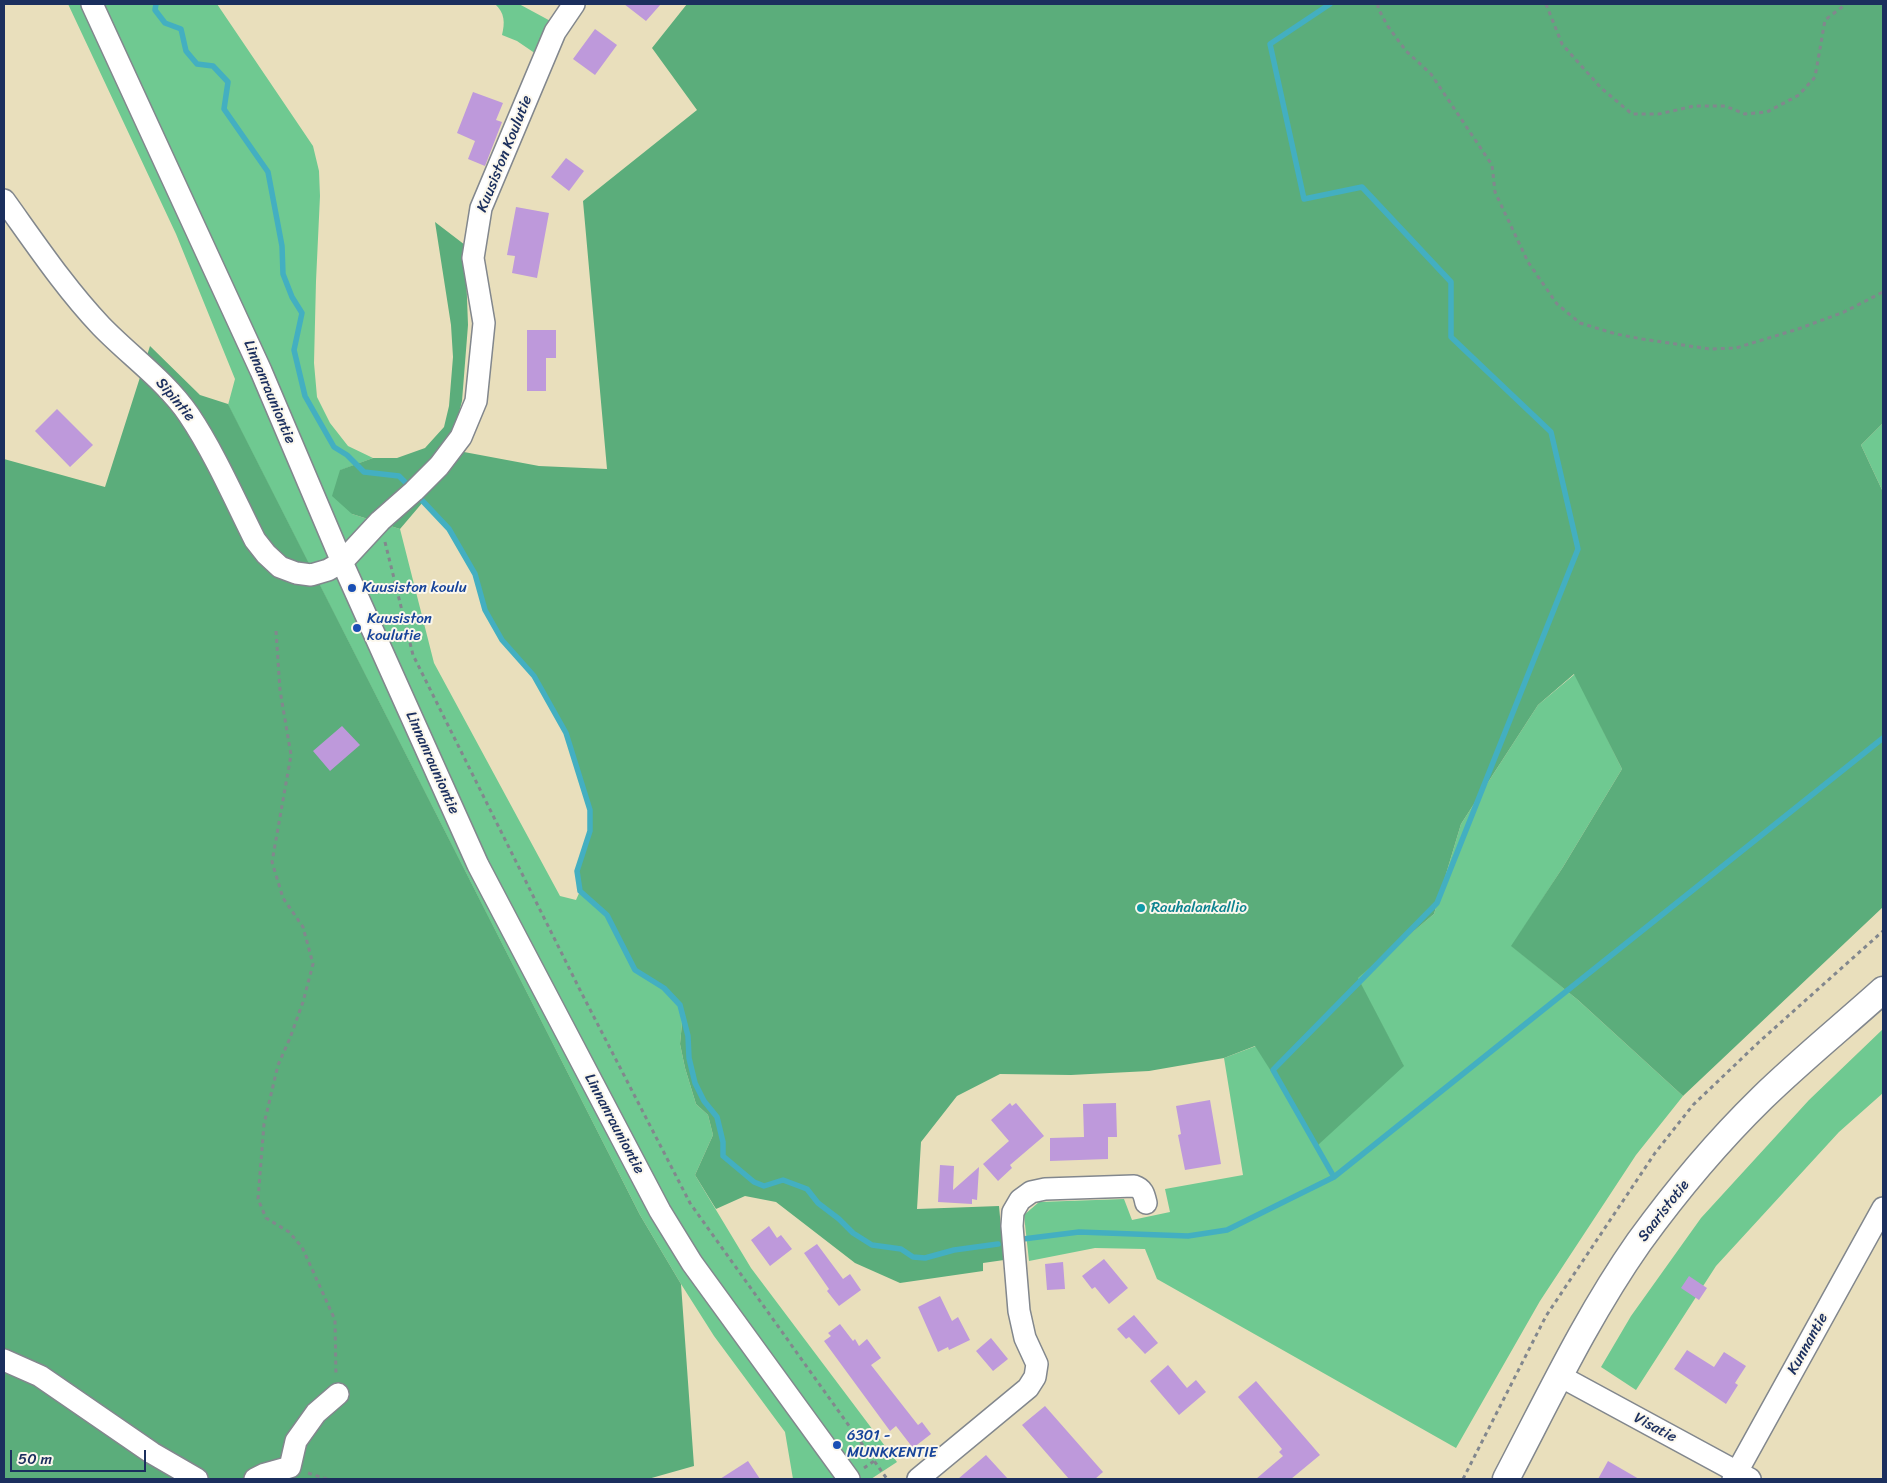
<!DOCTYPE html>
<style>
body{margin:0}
#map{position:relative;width:1887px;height:1483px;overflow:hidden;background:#e9dfbc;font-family:Sriracha,sans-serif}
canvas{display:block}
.frame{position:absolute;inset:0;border:5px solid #1b2f5e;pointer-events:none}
.scale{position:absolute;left:10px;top:1450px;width:136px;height:22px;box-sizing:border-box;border:2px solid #1b2f5e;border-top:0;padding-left:6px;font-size:15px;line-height:18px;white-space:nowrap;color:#1b2f5e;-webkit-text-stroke:4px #fbf7ec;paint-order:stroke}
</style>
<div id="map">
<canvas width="1887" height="1483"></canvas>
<div class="frame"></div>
<div class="scale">50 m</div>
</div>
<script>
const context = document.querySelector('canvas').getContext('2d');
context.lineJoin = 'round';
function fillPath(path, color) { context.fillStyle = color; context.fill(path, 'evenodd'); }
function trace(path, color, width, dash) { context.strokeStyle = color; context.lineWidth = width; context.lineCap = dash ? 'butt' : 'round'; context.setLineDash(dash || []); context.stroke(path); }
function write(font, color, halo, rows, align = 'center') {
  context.font = font + ' Sriracha,sans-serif'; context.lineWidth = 4; context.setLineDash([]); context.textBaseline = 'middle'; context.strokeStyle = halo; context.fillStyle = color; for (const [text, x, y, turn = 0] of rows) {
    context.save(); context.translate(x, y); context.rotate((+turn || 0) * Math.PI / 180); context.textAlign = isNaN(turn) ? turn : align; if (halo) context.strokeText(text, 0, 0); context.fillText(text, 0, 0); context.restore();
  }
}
fillPath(new Path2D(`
 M 68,4 L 217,4 L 313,146 L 319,171 L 320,196 L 316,281 L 314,363 L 317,397 L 330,423 L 348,446 L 373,458 L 341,470 L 352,514 L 400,529 L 434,663 L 560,896 L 576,900 L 580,891 L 607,915 L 635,970 L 664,988 L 680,1005 L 682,1023 L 680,1044 L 685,1068 L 696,1104 L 708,1115 L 713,1135 L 695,1175 L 751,1268 L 897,1462 L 871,1479 L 793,1479 L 785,1432 L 714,1336 L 681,1284 L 640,1215 L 228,405 L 235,379 L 176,234 Z
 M 495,4 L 519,4 L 556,24 L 539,56 L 517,41 L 502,35 C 505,23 505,13 495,4 Z
 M 1883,423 L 1883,492 L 1861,445 Z
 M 1575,674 L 1622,769 L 1563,867 L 1512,946 L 1578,1000 L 1683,1096 L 1636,1155 L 1540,1301 L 1456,1448 L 1157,1279 L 1145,1249 L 1095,1248 L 1029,1261 L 1024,1215 L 1039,1202 L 1124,1199 L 1132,1220 L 1170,1212 L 1165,1189 L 1243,1175 L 1224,1058 L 1256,1046 L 1318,1144 L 1403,1065 L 1357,978 L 1434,914 L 1461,824 L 1538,705 Z
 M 1883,1029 L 1883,1093 L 1839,1132 L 1716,1266 L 1636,1390 L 1601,1367 L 1631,1316 L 1701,1218 L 1809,1100 Z`), '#6fc991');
fillPath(new Path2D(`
 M 687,4 L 1883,4 L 1883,423 L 1861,445 L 1883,492 L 1883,907 L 1683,1096 L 1578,1000 L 1511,946 L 1563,867 L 1622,769 L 1574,674 L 1538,705 L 1461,824 L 1434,914 L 1358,978 L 1404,1066 L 1318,1145 L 1255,1046 L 1224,1058 L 1149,1071 L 1071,1075 L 1000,1074 L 957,1096 L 921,1142 L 917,1209 L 999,1206 L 1004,1260 L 983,1263 L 983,1271 L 900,1283 L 855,1263 L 776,1202 L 745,1196 L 716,1209 L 695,1175 L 713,1135 L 708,1115 L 696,1104 L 685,1068 L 680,1044 L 682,1023 L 680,1005 L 664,988 L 635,970 L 607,915 L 580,891 L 577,871 L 590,831 L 590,810 L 566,733 L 534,676 L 502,640 L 485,610 L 475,574 L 449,529 L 423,502 L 400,529 L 352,514 L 332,496 L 340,470 L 373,458 L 397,458 L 425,448 L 444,427 L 449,406 L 453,357 L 451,325 L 435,222 L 465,245 L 468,325 L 462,401 L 453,437 L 464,452 L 539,466 L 607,469 L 583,201 L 697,110 L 652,48 Z
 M 150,346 L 200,395 L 228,404 L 640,1215 L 681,1284 L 694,1466 L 648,1479 L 4,1479 L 4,459 L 105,487 Z`), '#5bad7b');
trace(new Path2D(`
 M 156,4 L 155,10 L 165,23 L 181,29 L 186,51 L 197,64 L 213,66 L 228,82 L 224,109 L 268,172 L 282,246 L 283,274 L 292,297 L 302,313 L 294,350 L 305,396 L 334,447 L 347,455 L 364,472 L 399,476 L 411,488
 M 1330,4 L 1270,44 L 1304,199 L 1362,187 L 1451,282 L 1451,337 L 1551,432 L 1578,549 L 1437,903 L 1273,1070 L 1334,1177
 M 417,495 L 449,529 L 475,574 L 485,610 L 502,640 L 534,676 L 566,733 L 590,810 L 590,831 L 577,871 L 580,891 L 607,915 L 635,970 L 664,988 L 680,1005 L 688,1036 L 689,1058 L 695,1083 L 704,1101 L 717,1117 L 723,1142 L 723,1156 L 754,1182 L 764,1186 L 783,1180 L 807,1189 L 818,1203 L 839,1219 L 853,1233 L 872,1245 L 901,1249 L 913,1257 L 925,1258 L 954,1250 L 998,1244
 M 1023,1239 L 1079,1232 L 1188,1236 L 1227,1230 L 1334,1177 L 1883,738`), '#43afc1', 5.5);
fillPath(new Path2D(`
 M 624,4 L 661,4 L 646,21 Z
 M 595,29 L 617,45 L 595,75 L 573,59 Z
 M 473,92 L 503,103 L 496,120 L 502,122 L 485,166 L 468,159 L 475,141 L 457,133 Z
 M 566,158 L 584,171 L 569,191 L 551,177 Z
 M 516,207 L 549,213 L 537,278 L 512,273 L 515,256 L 507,255 Z
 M 527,330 L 556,330 L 556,358 L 546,358 L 546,391 L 527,391 Z
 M 57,409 L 93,445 L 70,467 L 35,431 Z
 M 342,726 L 360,745 L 330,771 L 313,751 Z
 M 1210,1100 L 1221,1164 L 1185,1170 L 1178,1135 L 1181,1134 L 1176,1106 Z
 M 1010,1103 L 1012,1106 L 1016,1103 L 1044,1136 L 1010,1165 L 1012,1168 L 998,1181 L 983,1164 L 1009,1141 L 991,1120 Z
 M 1116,1103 L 1117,1137 L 1108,1137 L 1108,1159 L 1050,1161 L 1050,1138 L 1084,1137 L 1083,1104 Z
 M 940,1165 L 954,1166 L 953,1190 L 979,1167 L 977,1200 L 972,1199 L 972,1204 L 938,1202 Z
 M 769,1226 L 777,1238 L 781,1235 L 792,1249 L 770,1266 L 751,1240 Z
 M 817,1244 L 843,1279 L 850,1274 L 861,1290 L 839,1306 L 827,1291 L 829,1289 L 804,1253 Z
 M 1104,1259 L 1128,1288 L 1109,1304 L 1095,1287 L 1092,1289 L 1082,1276 Z
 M 1063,1262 L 1065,1289 L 1047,1290 L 1045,1264 Z
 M 1689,1276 L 1707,1288 L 1699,1300 L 1681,1288 Z
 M 940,1296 L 952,1321 L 958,1317 L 970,1340 L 949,1350 L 948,1347 L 938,1352 L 918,1307 Z
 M 1134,1315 L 1158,1343 L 1145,1354 L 1129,1337 L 1126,1339 L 1117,1329 Z
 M 840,1324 L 853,1341 L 855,1339 L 859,1346 L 867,1339 L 881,1358 L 871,1365 L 918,1425 L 922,1422 L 931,1434 L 913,1448 L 896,1426 L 890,1431 L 824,1341 L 831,1336 L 828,1333 Z
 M 991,1338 L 1008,1359 L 993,1371 L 976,1351 Z
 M 1687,1350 L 1714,1367 L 1724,1352 L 1746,1366 L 1735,1383 L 1738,1385 L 1726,1404 L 1674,1369 Z
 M 1168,1365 L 1187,1388 L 1196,1380 L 1206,1392 L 1179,1415 L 1150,1381 Z
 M 1256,1381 L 1320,1455 L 1291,1479 L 1256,1479 L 1283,1456 L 1279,1452 L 1282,1449 L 1238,1397 Z
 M 1045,1406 L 1103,1472 L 1095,1479 L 1069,1479 L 1022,1425 Z
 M 986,1455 L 1008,1479 L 958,1479 Z
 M 748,1461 L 760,1479 L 720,1479 Z
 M 1608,1461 L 1639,1479 L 1598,1479 Z`), '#be99db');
const minor = new Path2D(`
 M 92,4 L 261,371 L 342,562 L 478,865 L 660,1211 L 692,1263 L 849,1479
 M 4,200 C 35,243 65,288 101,326 C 130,356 166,381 189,415 C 215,454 234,498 255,540 L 266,554 L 280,567 L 296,573 L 311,575 L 328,570 L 342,562 L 380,521 L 414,491 L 439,466 L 461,437 L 476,401 L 484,323 L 473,258 L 481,208 L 555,32 L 574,4
 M 4,1360 L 40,1376 L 152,1453 L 197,1479
 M 1560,1376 L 1750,1479
 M 255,1479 L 265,1474 L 290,1467 L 296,1441 L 316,1413 L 338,1394
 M 918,1479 L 1028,1388 L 1035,1377 L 1037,1364 L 1025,1338 L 1019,1311 L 1012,1226 L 1013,1212 L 1020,1200 L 1031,1192 L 1045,1189 L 1134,1186 C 1143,1189 1144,1194 1146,1203
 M 1733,1479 L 1883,1208`);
const major = new Path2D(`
 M 1506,1479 C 1548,1399 1587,1316 1639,1242 C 1676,1191 1717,1142 1762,1098 C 1800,1061 1843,1026 1883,990`);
trace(minor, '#82878d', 24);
trace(major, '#82878d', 29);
trace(new Path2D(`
 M 1378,4 L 1378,8 L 1387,25 L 1406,51 L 1431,74 L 1492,165 L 1495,192 L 1528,262 L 1557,304 L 1580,323 L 1616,334 L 1642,339 L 1710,349 L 1736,348 L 1798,329 L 1844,312 L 1883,292
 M 1546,4 L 1562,44 L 1601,88 L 1632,114 L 1659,114 L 1694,106 L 1725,106 L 1745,114 L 1767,112 L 1799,95 L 1815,77 L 1825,20 L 1846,4
 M 385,542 L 413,655 L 580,990 L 690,1203 L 887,1479
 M 276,631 L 280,690 L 291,755 L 272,862 L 283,898 L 303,927 L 313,964 L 303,1002 L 290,1038 L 278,1065 L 264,1124 L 258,1199 L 266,1218 L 289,1232 L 302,1247 L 335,1320 L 336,1376
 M 864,1468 L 874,1461
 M 308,1473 L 327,1479
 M 1463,1479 L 1546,1316 L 1655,1153 L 1693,1105 L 1759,1042 L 1883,931`), '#82878d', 3, [4, 4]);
trace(minor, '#fff', 21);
trace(major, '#fff', 26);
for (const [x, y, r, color] of [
 [352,588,5,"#1a4fb4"],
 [357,628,5,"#1a4fb4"],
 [1141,908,5,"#0f9aa8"],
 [837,1445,5,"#1a4fb4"]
]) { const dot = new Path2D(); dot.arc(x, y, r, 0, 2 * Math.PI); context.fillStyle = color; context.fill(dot); trace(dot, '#fbf7ec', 2); }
write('15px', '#1b2f5e', '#fbf7ec', [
 ["Kuusiston Koulutie",505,154,-68],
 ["Linnanrauniontie",269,392,67],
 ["Sipintie",175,400,50],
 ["Linnanrauniontie",432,763,66],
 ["Linnanrauniontie",614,1124,62],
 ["Saaristotie",1664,1211,-52],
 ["Kunnantie",1808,1344,-61],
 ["Visatie",1655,1428,28]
]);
write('15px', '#164399', '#fbf7ec', [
 ["Kuusiston koulu",362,588],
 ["Kuusiston",367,619],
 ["koulutie",367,636],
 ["6301 -",847,1436],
 ["MUNKKENTIE",847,1453]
], 'left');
write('15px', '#0d838f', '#fbf7ec', [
 ["Rauhalankallio",1151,908]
], 'left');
</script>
